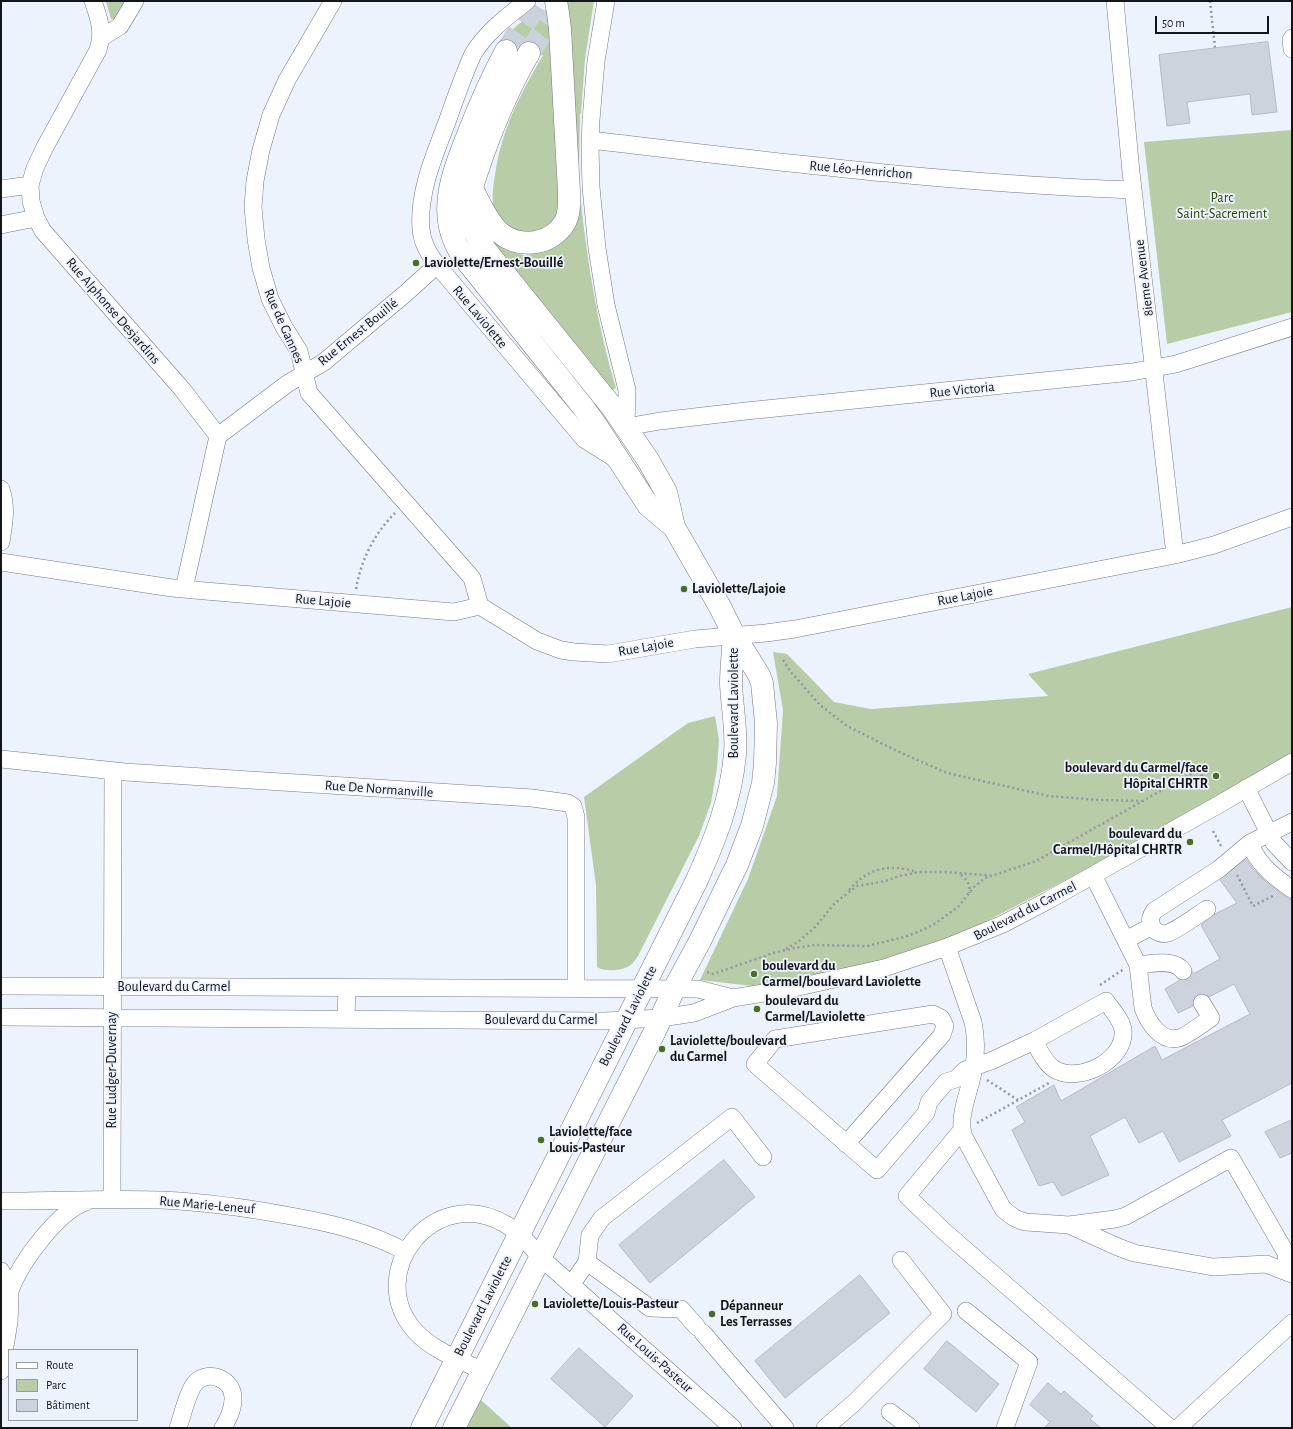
<!DOCTYPE html>
<meta charset="utf-8">
<style>
body{margin:0}
#map{position:relative;width:1293px;height:1429px;overflow:hidden;background:#edf3fd;font-family:"Alegreya Sans",sans-serif}
canvas{display:block}
.frame{position:absolute;inset:0;border:2px solid #131519;pointer-events:none}
.legend{position:absolute;left:8px;top:1349px;width:130px;height:72px;box-sizing:border-box;background:#edf3fd;border:1px solid #969aa2;margin:0;padding:5px 7px;list-style:none;font-size:12px;color:#131519}
.legend li{display:flex;align-items:center;gap:8px;height:20px}
.legend b{width:20px;border:1px solid #969aa2}
.scale{position:absolute;left:1155px;top:16px;width:114px;height:18px;box-sizing:border-box;border:2px solid #131519;border-top:0;padding-left:5px;font-size:12px;line-height:14px;white-space:nowrap;color:#131519;-webkit-text-stroke:3px #edf3fd;paint-order:stroke}
</style>
<div id="map">
<canvas width="1293" height="1429"></canvas>
<div class="frame"></div>
<ul class="legend">
<li><b style="height:5px;background:#fff"></b>Route</li>
<li><b style="height:11px;background:#b8cda7"></b>Parc</li>
<li><b style="height:11px;background:#cdd3dd"></b>Bâtiment</li>
</ul>
<div class="scale">50 m</div>
</div>
<script>
const context = document.querySelector('canvas').getContext('2d');
context.lineJoin = 'round';
function fillPath(path, color) { context.fillStyle = color; context.fill(path, 'evenodd'); }
function trace(path, color, width, dash) { context.strokeStyle = color; context.lineWidth = width; context.lineCap = dash ? 'butt' : 'round'; context.setLineDash(dash || []); context.stroke(path); }
function write(font, color, halo, rows, align = 'center') {
  context.font = font + ' "Alegreya Sans",sans-serif'; context.lineWidth = 3.5; context.setLineDash([]); context.textBaseline = 'middle'; context.strokeStyle = halo; context.fillStyle = color; for (const [text, x, y, turn = 0] of rows) {
    context.save(); context.translate(x, y); context.rotate((+turn || 0) * Math.PI / 180); context.textAlign = isNaN(turn) ? turn : align; if (halo) context.strokeText(text, 0, 0); context.fillText(text, 0, 0); context.restore();
  }
}
fillPath(new Path2D(`
 M 106,1 L 126,1 L 116,19 L 111,19 Z
 M 567,1 L 594,1 L 585,59 L 581,113 L 580,114 L 579,168 Z
 M 540,9 L 547,11 L 549,14 L 560,211 L 549,228 C 532,234 519,238 505,223 C 502,220 497,216 495,212 C 491,201 493,186 495,175 C 502,128 520,95 543,55 L 495,49 C 499,39 530,14 540,9 Z
 M 1292,130 L 1292,312 L 1167,344 L 1144,142 Z
 M 581,203 C 588,266 598,328 616,388 L 611,391 L 493,245 L 496,242 L 506,250 L 524,255 L 535,254 L 548,250 L 579,211 Z
 M 1292,607 L 1292,757 L 1237,791 L 960,935 L 891,960 L 770,988 L 700,980 L 748,879 L 777,796 L 783,710 L 773,652 L 787,654 L 834,702 L 871,709 L 1048,696 L 1028,674 Z
 M 715,716 L 719,740 L 717,768 L 711,803 L 699,836 L 638,956 C 636,959 632,965 629,966 C 621,971 604,972 597,967 L 596,885 L 584,797 L 688,723 Z
 M 481,1400 L 512,1428 L 466,1428 Z`), '#b8cda7');
const building = new Path2D(`
 M 1268,42 L 1277,112 L 1252,115 L 1250,94 L 1187,102 L 1190,123 L 1167,126 L 1159,55 Z
 M 1246,859 L 1254,870 L 1266,882 L 1280,893 L 1292,900 L 1292,1083 L 1222,1120 L 1231,1136 L 1179,1162 L 1163,1131 L 1139,1143 L 1125,1117 L 1090,1136 L 1109,1175 L 1062,1196 L 1053,1182 L 1039,1186 L 1012,1130 L 1025,1122 L 1016,1107 L 1054,1085 L 1061,1101 L 1155,1046 L 1162,1060 L 1250,1014 L 1234,984 L 1209,997 L 1202,993 L 1197,994 L 1193,999 L 1193,1006 L 1178,1013 L 1165,989 L 1180,980 L 1185,981 L 1189,979 L 1193,974 L 1220,959 L 1201,925 L 1215,914 L 1237,903 L 1220,880 Z
 M 1292,1120 L 1292,1153 L 1280,1158 L 1265,1132 Z
 M 724,1160 L 755,1197 L 650,1283 L 619,1245 Z
 M 860,1275 L 890,1313 L 785,1398 L 755,1361 Z
 M 947,1341 L 999,1384 L 976,1412 L 924,1369 Z
 M 579,1348 L 633,1396 L 605,1427 L 551,1379 Z
 M 1048,1383 L 1061,1394 L 1064,1391 L 1093,1416 L 1090,1419 L 1101,1428 L 1044,1428 L 1050,1422 L 1030,1405 Z`);
fillPath(building, '#cdd3dd');
trace(building, '#b5bac4', 1);
trace(new Path2D(`
 M 1183,971 L 1202,1003`), '#ccd2db', 17, [17, 8]);
trace(new Path2D(`
 M 506,51 L 525,22 L 541,1
 M 529,53 L 541,35 L 567,1`), '#ccd2db', 22, [22, 11]);
const minor = new Path2D(`
 M 93,1 C 99,18 104,32 98,50 L 45,147 L 35,168 L 30,185 L 31,201 L 36,218 L 43,231 L 182,389 L 218,436 L 184,589
 M 333,1 L 287,80 L 271,115 L 261,150 L 255,181 L 253,207 L 256,239 L 261,268 L 270,299 L 284,327 L 299,351 L 309,393 L 472,578 L 480,606
 M 527,1 C 508,16 486,32 473,54 C 463,76 455,99 447,122 C 434,156 418,193 421,229 C 422,243 429,254 437,265 L 584,439 L 616,459
 M 606,1 L 596,61 L 591,120 L 590,146 L 591,187 L 597,248 L 606,305 L 627,390 L 626,427 L 660,421 L 746,411 L 1132,372 L 1176,364 L 1292,327
 M 1115,1 L 1131,172 L 1175,555
 M 101,38 L 120,26 L 135,1
 M 1292,38 L 1291,40 L 1292,49
 M 590,140 C 770,161 952,184 1133,190
 M 1,189 L 30,185
 M 1,225 L 36,218
 M 218,436 L 287,384 L 324,362 L 406,293 L 437,265
 M 1,489 C 7,507 4,524 1,542
 M 1,562 L 172,588 L 205,591 L 454,612 L 480,606 L 537,641 L 561,650 L 574,652 L 608,654 L 695,639 L 766,633 L 795,629 L 1175,555 L 1214,545 L 1292,517
 M 1,759 L 125,772 L 532,798 L 568,803 L 573,806 L 576,817 L 576,989
 M 1246,788 L 1274,843 L 1292,862
 M 1250,843 C 1256,862 1275,878 1292,889
 M 1093,875 L 1138,965
 M 1207,909 C 1196,916 1179,929 1168,933 C 1162,935 1154,932 1152,926 C 1149,920 1151,916 1154,911 L 1219,869 L 1250,843 L 1292,822
 M 1126,940 L 1152,926
 M 947,947 L 973,1022 C 976,1035 976,1052 974,1066 C 972,1087 956,1117 964,1137 L 1003,1209 L 1013,1217 L 1019,1220 L 1026,1222 L 1069,1225 L 1118,1247 L 1134,1253 L 1213,1267 L 1266,1264 L 1292,1274
 M 1183,971 C 1175,958 1151,964 1138,965 L 1143,1008 C 1148,1022 1161,1043 1179,1038 C 1185,1037 1205,1022 1211,1018 L 1202,1003
 M 1,986 L 698,989 L 733,998
 M 1,1017 L 605,1021 L 661,1018 L 694,1013 L 733,998 L 794,988 L 884,968 L 947,947 L 1003,924 L 1047,901 L 1218,805 L 1292,762
 M 346,1019 L 347,988
 M 962,1130 L 907,1196 L 946,1233 L 1170,1428
 M 846,1144 L 942,1035 L 945,1026 L 941,1018 L 933,1014 L 775,1039 L 755,1064 L 877,1170 L 926,1113 L 929,1102 L 946,1082 L 956,1079 L 965,1070 L 991,1061 L 1034,1041 L 1106,1001 C 1111,1009 1122,1020 1123,1030 C 1126,1061 1078,1084 1054,1069 C 1045,1063 1039,1050 1034,1041
 M 112,1200 L 113,771
 M 1,1201 C 54,1201 108,1198 161,1200 C 205,1202 248,1208 291,1216 C 330,1223 370,1232 406,1252
 M 1069,1225 L 1115,1219 L 1126,1216 L 1231,1158 L 1286,1253 L 1288,1272
 M 587,1262 L 650,1308 L 681,1309 L 697,1327
 M 1,1271 L 10,1291 L 10,1298 L 9,1322 L 1,1371
 M 571,1285 L 587,1262 L 590,1235 L 602,1218 L 732,1117 L 763,1157
 M 10,1291 C 20,1263 58,1211 86,1202
 M 966,1311 L 1029,1362 L 1005,1428
 M 703,1333 L 785,1428
 M 483,1371 C 460,1360 432,1350 415,1331 C 363,1273 434,1183 505,1224 C 520,1232 529,1244 540,1257 L 733,1428
 M 890,1412 L 911,1428
 M 178,1428 C 182,1417 188,1390 196,1382 C 210,1369 234,1380 233,1399 C 233,1410 228,1419 223,1428
 M 825,1428 L 855,1402 L 943,1314 L 901,1260
 M 1178,1428 L 1292,1323`);
const major = new Path2D(`
 M 506,51 C 492,77 480,104 469,132 C 453,173 435,214 462,255 L 583,407 L 596,425 L 648,505 L 674,527
 M 472,189 C 480,203 487,222 500,233 C 520,249 552,245 565,222 C 570,213 569,202 569,192 L 560,29 L 558,13 L 556,1
 M 422,1428 L 696,882 C 715,840 731,800 735,754 C 737,730 732,707 731,684 C 731,668 733,651 734,635
 M 454,1428 L 655,1031 L 674,989 L 700,941 L 737,865 L 752,826 L 763,783 L 765,763 L 766,723 L 762,683 L 759,675 L 734,635 L 720,607 L 674,527 L 666,492 L 648,460 L 612,407 L 483,247 C 475,235 469,222 469,207 C 469,190 477,173 482,157 C 495,121 510,85 529,53`);
trace(minor, '#747982', 18);
trace(major, '#747982', 23);
trace(new Path2D(`
 M 1210,1 L 1215,48
 M 356,589 C 361,560 374,534 395,513
 M 783,660 L 791,672 L 820,705 L 847,726 L 897,751 L 947,773 L 1049,796 L 1099,800 L 1142,801
 M 1213,831 L 1222,848
 M 961,875 C 967,879 971,886 969,893
 M 1237,875 L 1253,906 L 1275,895
 M 849,890 C 860,877 874,868 892,868 C 900,867 909,870 917,872
 M 786,949 L 799,941 L 815,927 L 835,903 L 857,886 L 886,881 L 899,876 L 919,872 L 944,872 L 985,875 L 990,874
 M 707,972 L 713,974 L 773,953 L 795,948 L 814,945 L 867,946 L 904,937 L 923,930 L 936,923 L 958,907 L 974,887 L 985,878 L 1036,861 L 1198,770 L 1208,786
 M 1100,985 L 1124,969
 M 987,1080 L 1018,1100
 M 977,1123 L 1049,1083`), '#93979f', 2.5, [2, 3]);
trace(minor, '#fff', 17);
trace(major, '#fff', 22);
for (const [x, y, r, color] of [
 [416,263,4,"#496d25"],
 [684,589,4,"#496d25"],
 [1216,776,4,"#496d25"],
 [1190,842,4,"#496d25"],
 [754,974,4,"#496d25"],
 [757,1009,4,"#496d25"],
 [662,1049,4,"#496d25"],
 [541,1140,4,"#496d25"],
 [535,1304,4,"#496d25"],
 [712,1314,4,"#496d25"]
]) { const dot = new Path2D(); dot.arc(x, y, r, 0, 2 * Math.PI); context.fillStyle = color; context.fill(dot); trace(dot, '#edf3fd', 1.5); }
write('14px', '#131519', '#edf3fd', [
 ["Rue Léo-Henrichon",861,170,5],
 ["8ieme Avenue",1144,278,-97],
 ["Rue Alphonse Desjardins",113,311,49],
 ["Rue Laviolette",480,317,50],
 ["Rue de Gannes",284,326,66],
 ["Rue Ernest Bouillé",358,332,-39],
 ["Rue Victoria",962,390,-6],
 ["Rue Lajoie",965,596,-11],
 ["Rue Lajoie",323,601,5],
 ["Rue Lajoie",646,647,-10],
 ["Boulevard Laviolette",734,703,-90],
 ["Rue De Normanville",379,789,4],
 ["Boulevard du Carmel",1025,911,-27],
 ["Boulevard du Carmel",174,987],
 ["Boulevard Laviolette",628,1016,-63],
 ["Boulevard du Carmel",541,1020],
 ["Rue Ludger-Duvernay",112,1070,-90],
 ["Rue Marie-Leneuf",207,1205,5],
 ["Boulevard Laviolette",483,1306,-63],
 ["Rue Louis-Pasteur",655,1358,42]
]);
write('14px', '#2b4905', '#edf3fd', [
 ["Parc",1222,198],
 ["Saint-Sacrement",1222,214]
]);
write('bold 14px', '#131519', '#edf3fd', [
 ["Laviolette/Ernest-Bouillé",424,263],
 ["Laviolette/Lajoie",692,589],
 ["boulevard du Carmel/face",1208,768,"right"],
 ["Hôpital CHRTR",1208,784,"right"],
 ["boulevard du",1182,834,"right"],
 ["Carmel/Hôpital CHRTR",1182,850,"right"],
 ["boulevard du",762,966],
 ["Carmel/boulevard Laviolette",762,982],
 ["boulevard du",765,1001],
 ["Carmel/Laviolette",765,1017],
 ["Laviolette/boulevard",670,1041],
 ["du Carmel",670,1057],
 ["Laviolette/face",549,1132],
 ["Louis-Pasteur",549,1148],
 ["Laviolette/Louis-Pasteur",543,1304],
 ["Dépanneur",720,1306],
 ["Les Terrasses",720,1322]
], 'left');
</script>
